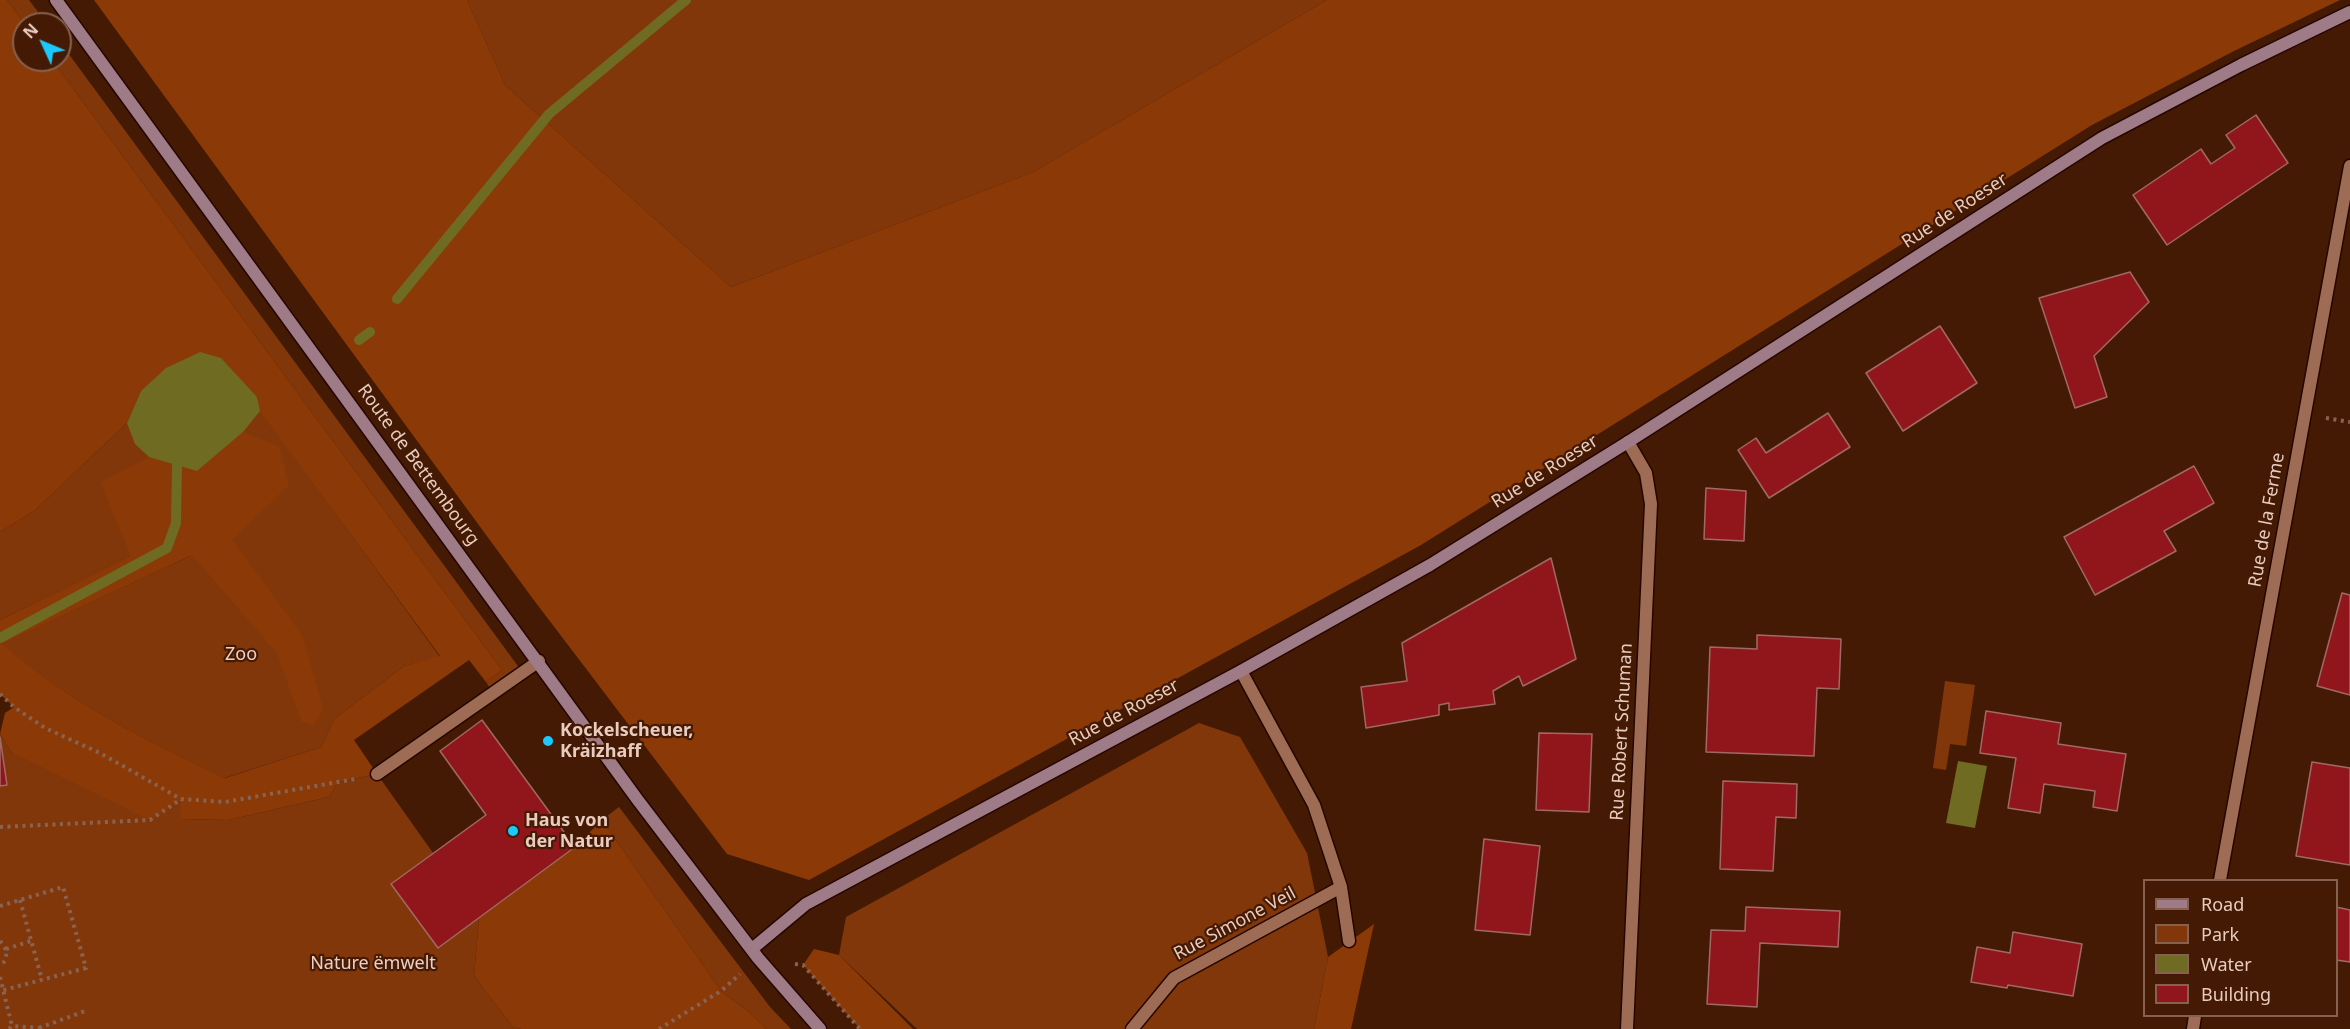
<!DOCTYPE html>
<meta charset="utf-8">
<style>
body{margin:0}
#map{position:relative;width:2350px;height:1029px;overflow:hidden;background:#451a04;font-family:"Noto Sans",sans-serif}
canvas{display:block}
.legend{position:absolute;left:2143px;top:879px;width:195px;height:138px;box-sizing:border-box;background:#451a04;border:2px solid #86614f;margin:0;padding:8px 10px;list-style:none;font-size:18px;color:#e8ccbf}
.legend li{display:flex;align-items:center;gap:12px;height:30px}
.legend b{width:30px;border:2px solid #86614f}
.north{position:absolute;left:12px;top:12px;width:60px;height:60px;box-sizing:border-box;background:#451a04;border:2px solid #86614f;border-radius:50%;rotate:314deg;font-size:16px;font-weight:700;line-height:24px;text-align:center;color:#e8ccbf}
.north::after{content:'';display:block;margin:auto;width:21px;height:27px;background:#1cc9fc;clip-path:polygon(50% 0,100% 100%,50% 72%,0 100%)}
</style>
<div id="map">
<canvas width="2350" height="1029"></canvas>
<ul class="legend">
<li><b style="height:8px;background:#9f7a87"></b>Road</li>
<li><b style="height:16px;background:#82370b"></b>Park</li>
<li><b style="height:16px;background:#706b22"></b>Water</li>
<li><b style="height:16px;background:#90161c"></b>Building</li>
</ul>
<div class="north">N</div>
</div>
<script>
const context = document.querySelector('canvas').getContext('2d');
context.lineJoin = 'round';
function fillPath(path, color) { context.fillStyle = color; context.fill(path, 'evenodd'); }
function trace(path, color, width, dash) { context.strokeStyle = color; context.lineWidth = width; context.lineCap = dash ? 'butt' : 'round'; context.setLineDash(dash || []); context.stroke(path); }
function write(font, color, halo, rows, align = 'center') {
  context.font = font + ' "Noto Sans",sans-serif'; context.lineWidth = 4.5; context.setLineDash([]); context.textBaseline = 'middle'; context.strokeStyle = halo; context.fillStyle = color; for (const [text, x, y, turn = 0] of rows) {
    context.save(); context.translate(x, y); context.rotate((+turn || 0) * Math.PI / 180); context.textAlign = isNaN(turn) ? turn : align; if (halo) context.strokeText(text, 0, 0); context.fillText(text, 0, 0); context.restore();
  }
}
fillPath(new Path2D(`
 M 7,0 L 29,0 L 47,24 L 25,24 Z
 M 467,0 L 1327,0 L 1033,172 L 731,287 L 505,85 Z
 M 60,42 L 523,673 L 493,693 L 486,682 L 502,670 L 52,60 L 60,60 Z
 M 141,391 L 257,397 L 261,411 L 440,657 L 404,666 L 334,719 L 321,747 L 224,778 C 146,741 68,701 1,644 L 190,556 L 132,556 L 0,620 L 0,532 L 34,511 L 127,423 Z
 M 1945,681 L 1975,685 L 1966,746 L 1950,744 L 1946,770 L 1933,768 Z
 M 1199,723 L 1240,737 L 1307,853 L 1328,957 L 1314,1029 L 917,1029 L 839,955 L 846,917 Z
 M 0,734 L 11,752 L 181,799 L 181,819 L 228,820 L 329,797 L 338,782 L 377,774 L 433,853 L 391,884 L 479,918 L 474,976 L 513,1027 L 521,1029 L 0,1029 Z
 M 619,807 L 770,1007 L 791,1029 L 766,1029 L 748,1011 L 721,991 L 602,820 Z`), '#82370b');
fillPath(new Path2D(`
 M 0,0 L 7,0 L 25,24 L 24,60 L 52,60 L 502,670 L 486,682 L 469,660 L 354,740 L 377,774 L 338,782 L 329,797 L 228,820 L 181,819 L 181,799 L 150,820 L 11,752 L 0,734 L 5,713 L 14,707 L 0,694 L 0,620 L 131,556 L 100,482 L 149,457 L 197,471 L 243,432 L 279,446 L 289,485 L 232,540 L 302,635 L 323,708 L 314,725 L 301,721 L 277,653 L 192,555 L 2,644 C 68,701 146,741 225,778 L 321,747 L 334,719 L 404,666 L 440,656 L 260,411 L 257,397 L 141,391 L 127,423 L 34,511 L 0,532 Z
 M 94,0 L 467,0 L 505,85 L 731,287 L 1033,172 L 1327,0 L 2340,0 L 2234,51 L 2092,125 L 1421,545 L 809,880 L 727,854 L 533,599 Z
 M 602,820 L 721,991 L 748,1011 L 766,1029 L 521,1029 L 513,1027 L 474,976 L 479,918 L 575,847 Z
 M 1374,924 L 1351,1029 L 1314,1029 L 1328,957 Z
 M 814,949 L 839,955 L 913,1029 L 860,1029 L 803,965 Z`), '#8b3906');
fillPath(new Path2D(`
 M 200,352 L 221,358 L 257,397 L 260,411 L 243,432 L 197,471 L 149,457 L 135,444 L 127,423 L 141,391 L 166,368 Z
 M 1958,761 L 1987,766 L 1975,828 L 1946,823 Z`), '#706b22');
trace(new Path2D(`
 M 397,299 L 549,114 L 686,0
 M 359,340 L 370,332
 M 0,638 L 167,548 L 176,523 L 177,465`), '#706b22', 10);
const building = new Path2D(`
 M 2256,115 L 2288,163 L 2167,245 L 2133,195 L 2201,149 L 2211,164 L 2235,148 L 2226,135 Z
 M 2130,272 L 2149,302 L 2094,356 L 2107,397 L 2075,408 L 2039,298 Z
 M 1940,326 L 1977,383 L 1903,431 L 1866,373 Z
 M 1828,413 L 1850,447 L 1769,498 L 1738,450 L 1756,438 L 1766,453 Z
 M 2194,466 L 2214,503 L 2164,531 L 2176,551 L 2095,595 L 2064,537 Z
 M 1706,488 L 1746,491 L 1744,541 L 1704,539 Z
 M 1551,558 L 1576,659 L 1523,686 L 1519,676 L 1493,691 L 1495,704 L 1449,710 L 1449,703 L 1439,705 L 1439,715 L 1366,728 L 1361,687 L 1407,681 L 1402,643 Z
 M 2342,593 L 2350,595 L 2350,695 L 2317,686 Z
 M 1757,635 L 1841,639 L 1839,689 L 1817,688 L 1814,756 L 1706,752 L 1710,647 L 1757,649 Z
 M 1986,711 L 2061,723 L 2058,744 L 2126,754 L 2117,811 L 2093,807 L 2095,791 L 2044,784 L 2040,813 L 2008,808 L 2016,758 L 1980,753 Z
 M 482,720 L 575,847 L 438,948 L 391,884 L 486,815 L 440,751 Z
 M 1539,733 L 1592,734 L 1589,812 L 1536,810 Z
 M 0,737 L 7,785 L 0,786 Z
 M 2312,762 L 2350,768 L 2350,865 L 2296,856 Z
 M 1723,781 L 1797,784 L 1796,818 L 1776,817 L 1773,871 L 1720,869 Z
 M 1484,839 L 1540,846 L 1530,935 L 1475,930 Z
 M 1746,907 L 1840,911 L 1838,947 L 1760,943 L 1757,1007 L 1707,1004 L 1711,930 L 1745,931 Z
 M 2336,907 L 2350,910 L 2350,962 L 2336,960 Z
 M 2013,932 L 2082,944 L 2073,996 L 2008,985 L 2007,988 L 1971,982 L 1977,947 L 2010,953 Z`);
fillPath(building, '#90161c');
trace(building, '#a16964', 1.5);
const lane = new Path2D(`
 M 377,774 L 539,661`);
const street = new Path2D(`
 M 1241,671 L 1314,805 L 1341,887 L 1349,941
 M 2220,880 L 2350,166
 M 1132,1029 L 1174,978 L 1341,887
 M 1627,1029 L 1651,504 L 1646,473 L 1628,442
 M 2193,1029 L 2195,1016`);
const secondary = new Path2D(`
 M 56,0 L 637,799 L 758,958 L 820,1029
 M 752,949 L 806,904 L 1241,671 L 1430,565 L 1628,442 L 2102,138 L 2241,65 L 2350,12`);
trace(lane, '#250600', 15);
trace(street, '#250600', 15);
trace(secondary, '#250600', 15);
trace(new Path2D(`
 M 2326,418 L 2350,422
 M 0,694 L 14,707 L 45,728 L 100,753 L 181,799 L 225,802 L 355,779
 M 0,827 L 150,820 L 181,799
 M 20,900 L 42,980
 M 0,906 L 63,887 L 86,968 L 0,991
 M 0,941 L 7,951 L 5,961 L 0,966
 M 6,949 L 31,941
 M 795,964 L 803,965 L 860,1029
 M 0,977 L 12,1026
 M 39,1028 L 88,1010
 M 9,1029 L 12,1026 L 39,1028
 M 659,1029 L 721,991 L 740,974`), '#886351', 4, [3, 4.5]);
trace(lane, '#9e6c55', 12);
trace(street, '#9e6c55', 12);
trace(secondary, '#9f7a87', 12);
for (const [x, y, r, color] of [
 [548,741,6,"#1cc9fc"],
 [513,831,6,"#1cc9fc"]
]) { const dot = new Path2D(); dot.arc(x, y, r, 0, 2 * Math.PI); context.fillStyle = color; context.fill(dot); trace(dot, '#451a04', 2); }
write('18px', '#e8ccbf', '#451a04', [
 ["Rue de Roeser",1955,211,-33],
 ["Route de Bettembourg",418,465,54],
 ["Rue de Roeser",1545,472,-32],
 ["Rue de la Ferme",2267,520,-80],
 ["Rue de Roeser",1124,713,-28],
 ["Rue Robert Schuman",1622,732,-87],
 ["Rue Simone Veil",1235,924,-28]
]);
write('18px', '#eccfc2', '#451a04', [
 ["Zoo",241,655],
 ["Nature ëmwelt",373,964]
]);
write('bold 18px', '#e8ccbf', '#451a04', [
 ["Kockelscheuer,",560,731],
 ["Kräizhaff",560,752],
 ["Haus von",525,821],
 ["der Natur",525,842]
], 'left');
</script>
